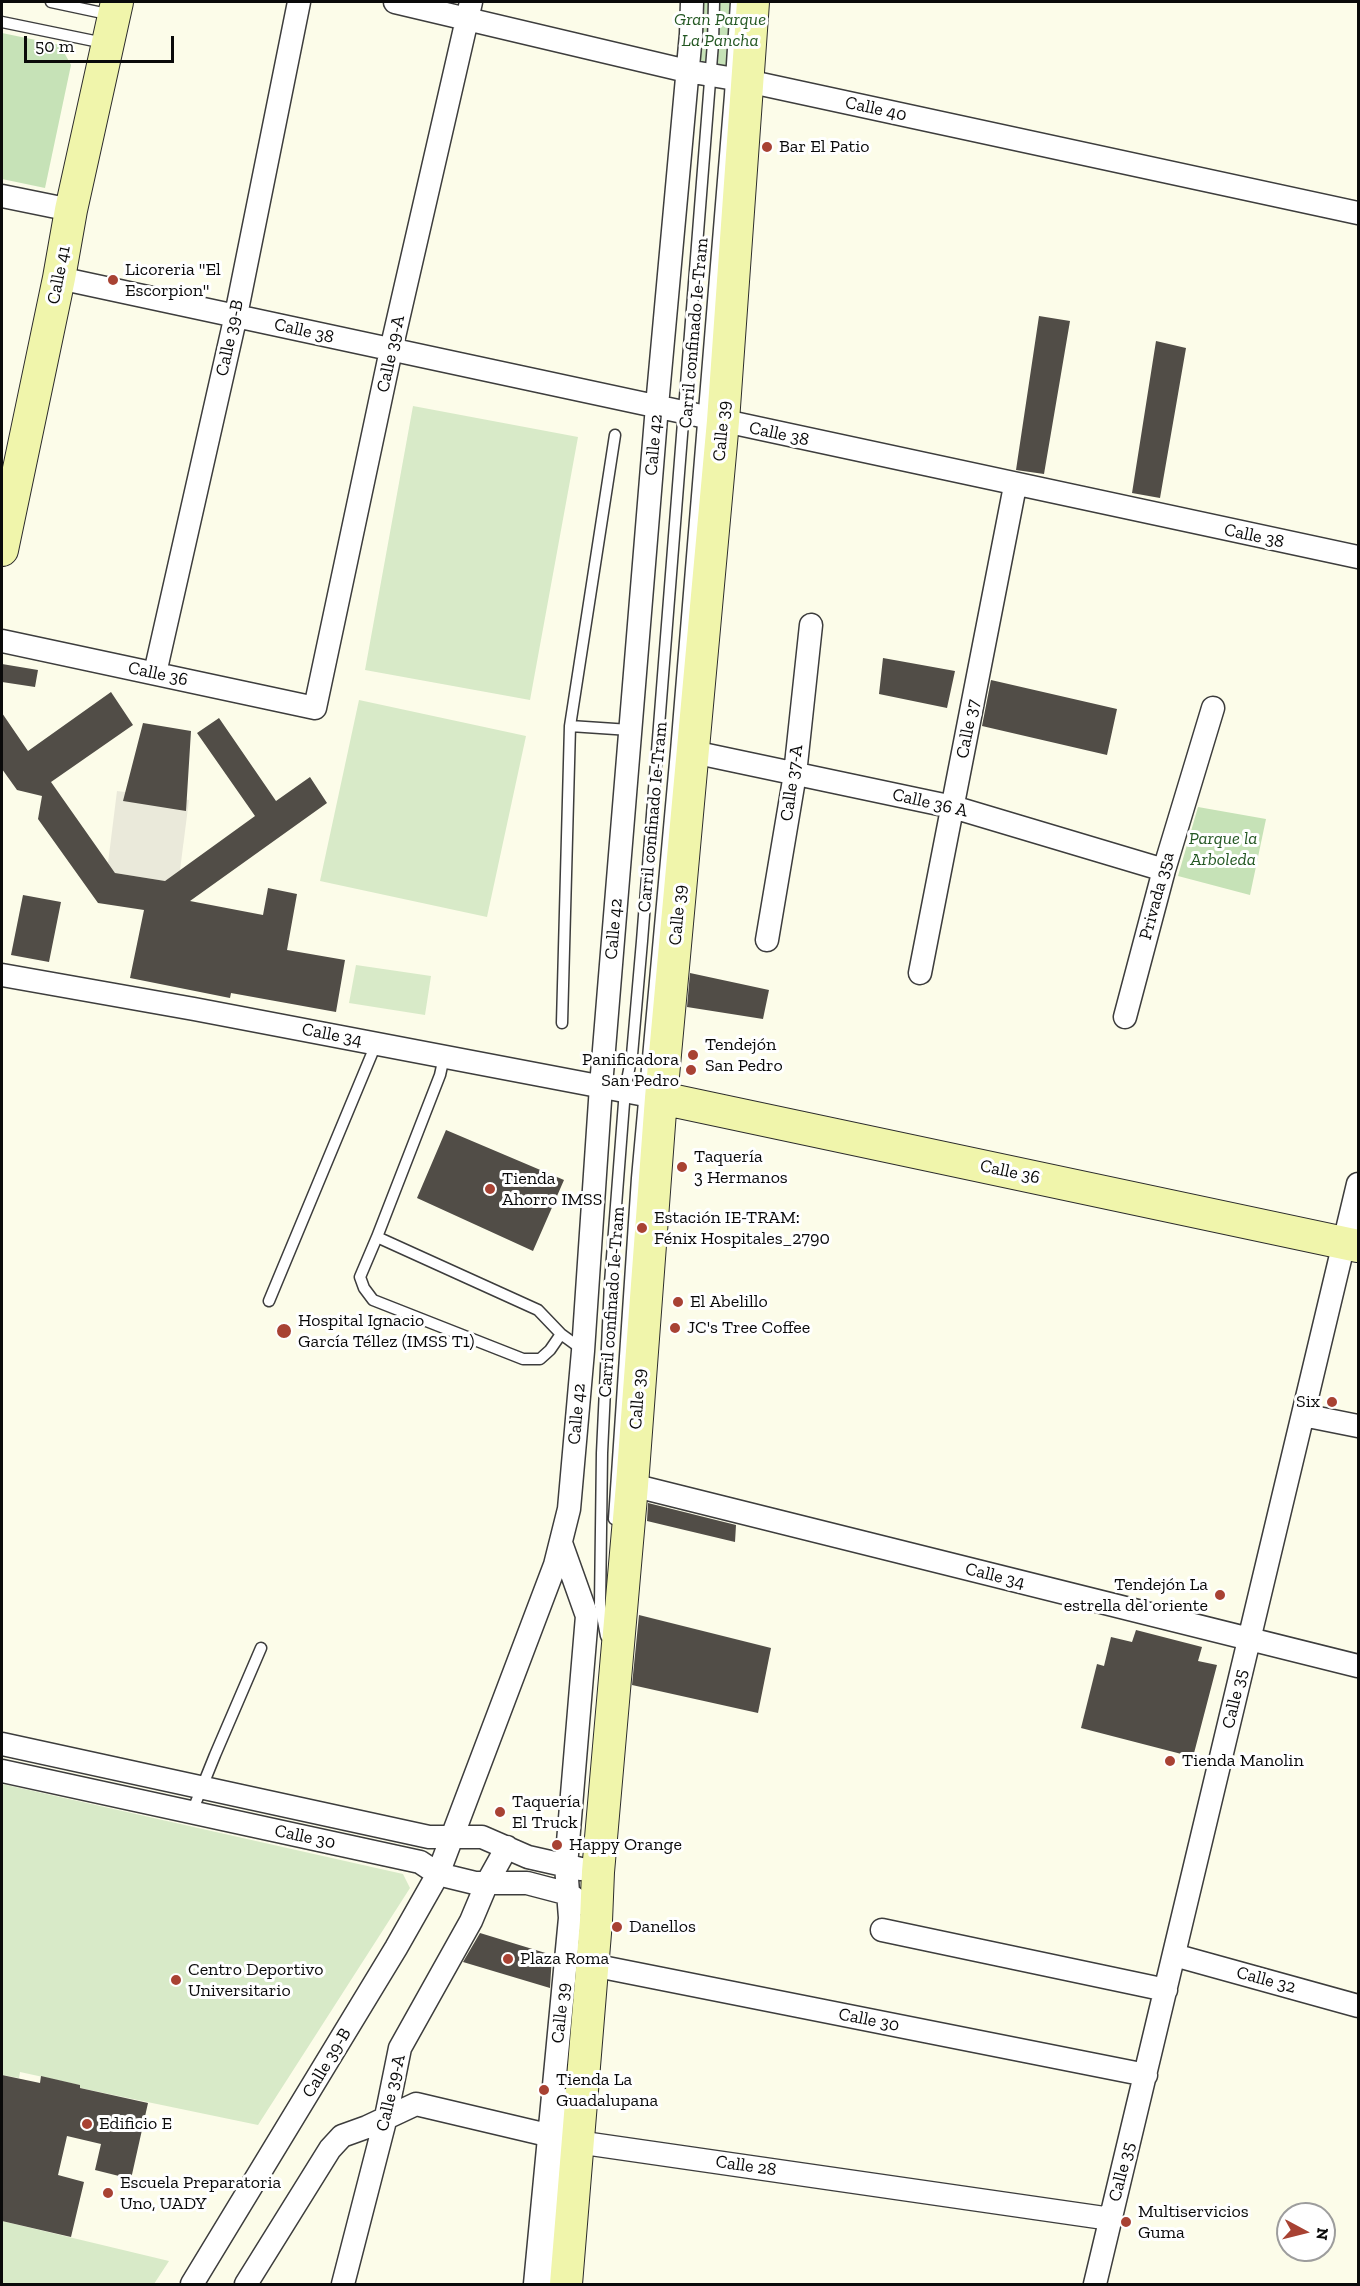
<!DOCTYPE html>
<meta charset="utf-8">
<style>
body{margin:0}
#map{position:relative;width:1360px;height:2286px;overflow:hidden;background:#fcfce9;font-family:"Zilla Slab",serif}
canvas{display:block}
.frame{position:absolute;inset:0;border:3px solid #0a0a0a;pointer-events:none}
.north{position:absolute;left:1276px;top:2202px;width:60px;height:60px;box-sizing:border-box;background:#fff;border:2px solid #9d9d9d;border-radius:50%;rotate:97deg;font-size:16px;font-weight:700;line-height:24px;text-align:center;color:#0a0a0a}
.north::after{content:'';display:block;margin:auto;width:21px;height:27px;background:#a84233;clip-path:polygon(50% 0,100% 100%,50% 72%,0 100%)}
.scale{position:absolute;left:24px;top:36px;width:150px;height:27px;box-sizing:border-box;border:3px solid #0a0a0a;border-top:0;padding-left:8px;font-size:18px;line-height:21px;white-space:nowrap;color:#0a0a0a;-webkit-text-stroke:4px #fff;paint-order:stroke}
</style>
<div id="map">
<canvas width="1360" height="2286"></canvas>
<div class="frame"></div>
<div class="north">N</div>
<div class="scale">50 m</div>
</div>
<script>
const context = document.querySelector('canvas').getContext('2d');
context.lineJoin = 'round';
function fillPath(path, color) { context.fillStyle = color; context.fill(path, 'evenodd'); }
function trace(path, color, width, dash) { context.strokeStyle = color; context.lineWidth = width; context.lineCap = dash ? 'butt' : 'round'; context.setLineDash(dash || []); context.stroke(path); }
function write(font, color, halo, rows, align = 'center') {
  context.font = font + ' "Zilla Slab",serif'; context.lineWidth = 6; context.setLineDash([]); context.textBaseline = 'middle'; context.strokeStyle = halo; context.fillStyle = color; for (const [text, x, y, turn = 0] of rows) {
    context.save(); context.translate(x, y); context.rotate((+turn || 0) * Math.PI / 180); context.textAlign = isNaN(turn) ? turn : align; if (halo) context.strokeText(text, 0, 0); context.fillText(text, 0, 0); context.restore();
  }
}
fillPath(new Path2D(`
 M 700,2 L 743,2 L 737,69 L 698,60 Z
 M 2,33 L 60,45 L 71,65 L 45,188 L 2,179 Z
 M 1198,807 L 1266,819 L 1250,895 L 1178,876 Z`), '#c6e2b7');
fillPath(new Path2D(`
 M 413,406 L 578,437 L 530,700 L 365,670 Z
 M 359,700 L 526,736 L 487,917 L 320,881 Z
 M 356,965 L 431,976 L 425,1015 L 349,1003 Z
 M 2,1784 L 403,1874 L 410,1888 L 258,2125 L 80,2088 L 80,2085 L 20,2072 L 19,2078 L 2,2075 Z
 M 2,2221 L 169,2261 L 154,2284 L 2,2284 Z`), '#d8eac8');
fillPath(new Path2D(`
 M 117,791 L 189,800 L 180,870 L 165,881 L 115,873 L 108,863 Z`), '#eae9da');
fillPath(new Path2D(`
 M 1039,316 L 1070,321 L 1044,474 L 1016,470 Z
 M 1156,341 L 1186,348 L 1160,498 L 1132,493 Z
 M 883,658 L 955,671 L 947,708 L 879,694 Z
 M 2,664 L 38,670 L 35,687 L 2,682 Z
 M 991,680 L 1117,709 L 1107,755 L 982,726 Z
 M 111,692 L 133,725 L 51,782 L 115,873 L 165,881 L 255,816 L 197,733 L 219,718 L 276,801 L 310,777 L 327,803 L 190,901 L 263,915 L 268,888 L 297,894 L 287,950 L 345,960 L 336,1012 L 231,993 L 230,998 L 130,978 L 144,910 L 98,903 L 38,819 L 42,796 L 17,790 L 2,769 L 2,713 L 28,751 Z
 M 143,723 L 191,731 L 186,811 L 123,801 Z
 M 23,895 L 61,902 L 49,962 L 11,955 Z
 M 690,973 L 769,990 L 763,1019 L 687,1007 Z
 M 446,1130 L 564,1180 L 533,1251 L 417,1198 Z
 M 648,1503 L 736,1525 L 735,1542 L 647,1521 Z
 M 639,1615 L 771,1648 L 758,1713 L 632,1685 Z
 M 1136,1630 L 1202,1647 L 1198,1661 L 1217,1665 L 1193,1757 L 1081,1728 L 1097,1664 L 1104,1666 L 1111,1637 L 1132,1642 Z
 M 480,1933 L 552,1955 L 550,1988 L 463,1962 Z
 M 2,2075 L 40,2083 L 41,2076 L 80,2085 L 80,2088 L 148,2103 L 131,2179 L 95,2170 L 101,2144 L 67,2136 L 58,2175 L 84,2182 L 71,2237 L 2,2221 Z`), '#514d47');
const lane = new Path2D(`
 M 51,2 L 112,15
 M 2,22 L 104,43
 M 570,726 L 630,730
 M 562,1023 L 570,726 L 615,435
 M 444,1057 L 440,1075 L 377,1237 L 538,1310 L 561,1334 L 583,1350
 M 377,1237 L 360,1277 L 364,1288 L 373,1300 L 523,1359 L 540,1359 L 550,1350 L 561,1334
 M 269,1301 L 376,1044
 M 614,1519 L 637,1178 L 676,751 L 730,95 L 736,2
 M 606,1636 L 600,1605 L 602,1453 L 610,1283 L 625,1090 L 632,1055 L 642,941 L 713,43 L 714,2
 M 192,1812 L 215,1755 L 261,1648
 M 550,2284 L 566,2094`);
const street = new Path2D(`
 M 395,2 L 687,71 L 747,81 L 1358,213
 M 2,196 L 71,210
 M 59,278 C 493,368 925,467 1358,557
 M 2,641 L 315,708 L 391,350 L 471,2
 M 155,673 L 236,315 L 299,2
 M 693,752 L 953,807 L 1164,870
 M 767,940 L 795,774 L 811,625
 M 920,973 L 1015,486
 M 2,975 L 194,1009 L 661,1098
 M 1125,1017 L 1164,870 L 1213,708
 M 1303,1415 L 1358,1426
 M 632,1485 L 1358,1666
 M 2,1744 L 429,1837 L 482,1837 L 528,1857 L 581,1869
 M 2,1771 L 420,1862 L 438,1874 L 475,1883 L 527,1883 L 569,1894 L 581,1903
 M 882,1930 L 1166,1990
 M 1174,1955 L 1358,2006
 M 592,1965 L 1146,2075
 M 192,2284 L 396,1948 L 438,1874 L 555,1565 L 569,1509 L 583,1351 L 601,1086 L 657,406 L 691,34 L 692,2
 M 246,2284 L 330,2149 L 342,2136 L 367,2127 L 416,2104 L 577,2142 L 1111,2219
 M 343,2284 L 386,2117 L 400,2048 L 471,1921 L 487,1883 L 507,1847
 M 535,2284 L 570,1918 L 566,1866 L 587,1616 L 561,1543
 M 1095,2284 L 1358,1184`);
const secondary = new Path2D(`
 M 2,550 L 59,278 L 71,210 L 117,2
 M 661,1098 L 1358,1246
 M 566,2284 L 596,1921 L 598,1872 L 632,1485 L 661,1098 L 723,421 L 753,2`);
trace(lane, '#3d3d3d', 13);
trace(street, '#3d3d3d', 25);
trace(secondary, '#2c2c2c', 34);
trace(lane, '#fff', 10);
trace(street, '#fff', 22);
trace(secondary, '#f0f5ab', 32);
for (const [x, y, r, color] of [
 [767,147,6,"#a84233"],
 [113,280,6,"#a84233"],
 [693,1055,6,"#a84233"],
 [691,1070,6,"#a84233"],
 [682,1167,6,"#a84233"],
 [490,1189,6,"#a84233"],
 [642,1228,6,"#a84233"],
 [678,1302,6,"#a84233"],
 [675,1328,6,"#a84233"],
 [284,1331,8,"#a84233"],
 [1332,1402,6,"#a84233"],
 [1220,1595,6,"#a84233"],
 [1170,1761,6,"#a84233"],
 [500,1812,6,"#a84233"],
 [557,1845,6,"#a84233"],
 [617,1927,6,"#a84233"],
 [508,1959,6,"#a84233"],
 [176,1980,6,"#a84233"],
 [544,2090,6,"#a84233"],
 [87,2124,6,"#a84233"],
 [108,2193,6,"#a84233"],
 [1126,2222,6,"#a84233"]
]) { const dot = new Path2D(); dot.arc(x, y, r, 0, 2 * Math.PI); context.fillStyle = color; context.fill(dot); trace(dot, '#fff', 2); }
write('italic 18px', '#245823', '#fff', [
 ["Gran Parque",720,20],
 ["La Pancha",720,41],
 ["Parque la",1223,839],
 ["Arboleda",1223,860]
]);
write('18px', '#0a0a0a', '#fff', [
 ["Calle 40",876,109,12],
 ["Calle 41",59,275,-79],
 ["Calle 38",304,331,13],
 ["Carril confinado Ie-Tram",694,333,-85],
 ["Calle 39-B",230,338,-78],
 ["Calle 39-A",391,354,-78],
 ["Calle 39",722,431,-85],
 ["Calle 38",779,434,12],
 ["Calle 42",654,445,-85],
 ["Calle 38",1254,536,12],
 ["Calle 36",158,674,12],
 ["Calle 37",968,729,-79],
 ["Calle 37-A",792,783,-82],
 ["Calle 36 A",930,803,13],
 ["Carril confinado Ie-Tram",653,817,-85],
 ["Privada 35a",1157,896,-75],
 ["Calle 39",678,915,-85],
 ["Calle 42",614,929,-85],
 ["Calle 34",332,1035,11],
 ["Calle 36",1010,1172,12],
 ["Carril confinado Ie-Tram",612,1302,-86],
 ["Calle 39",638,1399,-86],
 ["Calle 42",577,1414,-85],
 ["Calle 34",995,1576,14],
 ["Calle 35",1235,1699,-77],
 ["Calle 30",305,1837,12],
 ["Calle 32",1266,1980,15],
 ["Calle 39",561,2013,-84],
 ["Calle 30",869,2020,11],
 ["Calle 39-B",327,2063,-59],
 ["Calle 39-A",391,2093,-77],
 ["Calle 28",746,2166,8],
 ["Calle 35",1122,2172,-76]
]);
write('18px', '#0a0a0a', '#fff', [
 ["Bar El Patio",779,147],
 ["Licoreria \"El",125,270],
 ["Escorpion\"",125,291],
 ["Tendejón",705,1045],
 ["San Pedro",705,1066],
 ["Panificadora",679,1060,"right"],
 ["San Pedro",679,1081,"right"],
 ["Taquería",694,1157],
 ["3 Hermanos",694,1178],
 ["Tienda",502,1179],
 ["Ahorro IMSS",502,1200],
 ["Estación IE-TRAM:",654,1218],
 ["Fénix Hospitales_2790",654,1239],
 ["El Abelillo",690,1302],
 ["Hospital Ignacio",298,1321],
 ["García Téllez (IMSS T1)",298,1342],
 ["JC's Tree Coffee",687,1328],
 ["Six",1320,1402,"right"],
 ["Tendejón La",1208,1585,"right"],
 ["estrella del oriente",1208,1606,"right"],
 ["Tienda Manolin",1182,1761],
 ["Taquería",512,1802],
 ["El Truck",512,1823],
 ["Happy Orange",569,1845],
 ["Danellos",629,1927],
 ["Plaza Roma",520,1959],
 ["Centro Deportivo",188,1970],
 ["Universitario",188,1991],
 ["Tienda La",556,2080],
 ["Guadalupana",556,2101],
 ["Edificio E",99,2124],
 ["Escuela Preparatoria",120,2183],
 ["Uno, UADY",120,2204],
 ["Multiservicios",1138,2212],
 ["Guma",1138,2233]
], 'left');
</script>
